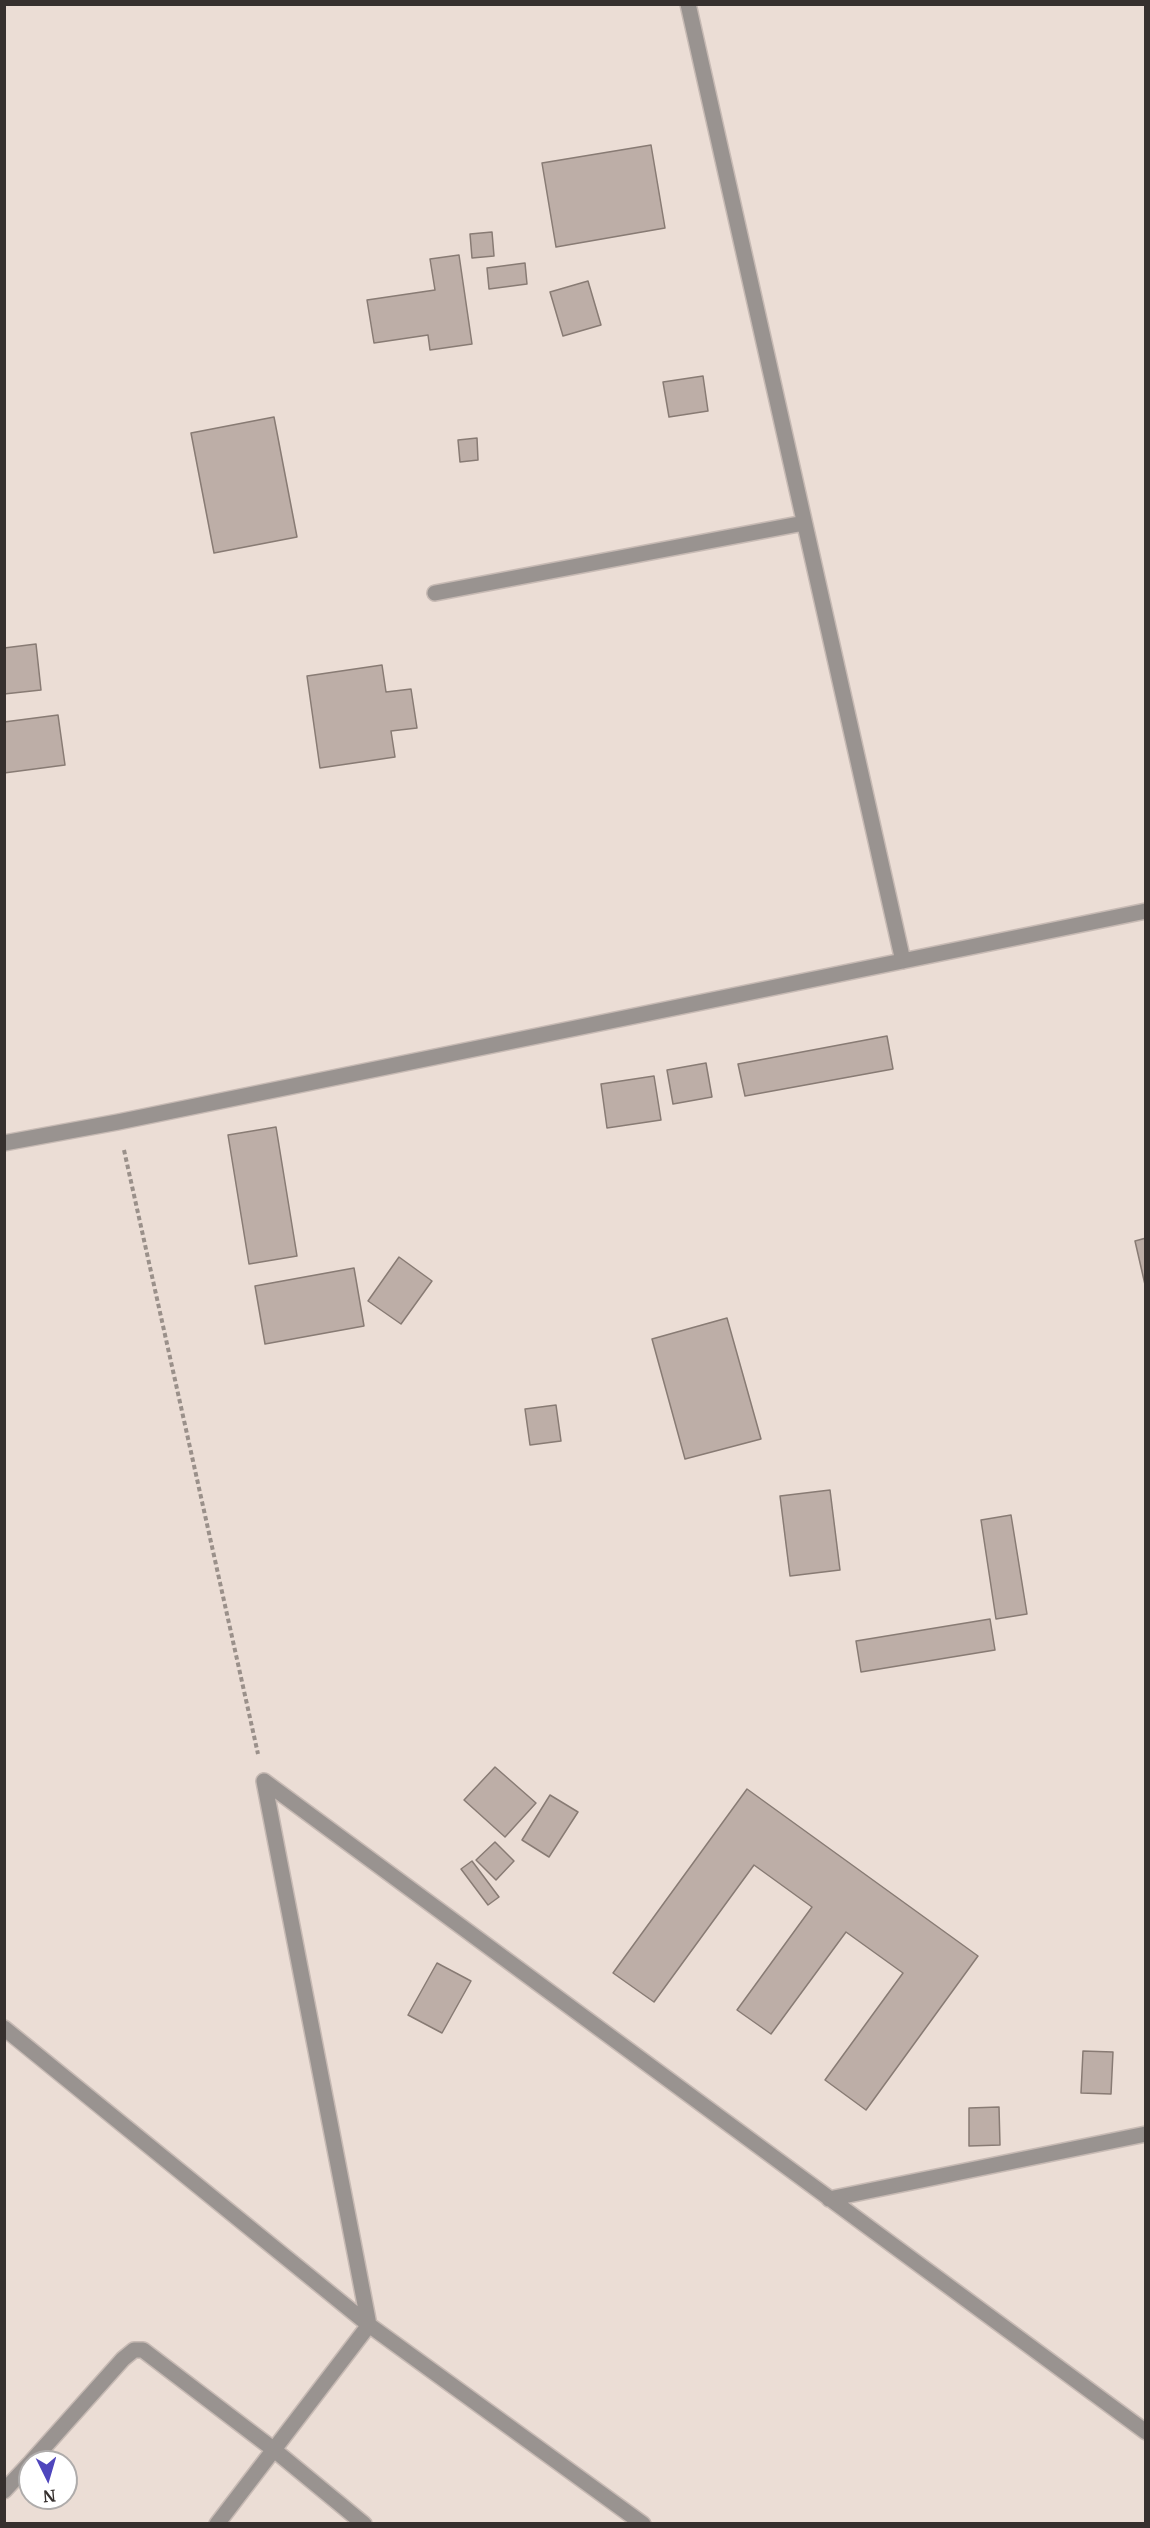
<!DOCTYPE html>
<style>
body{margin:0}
#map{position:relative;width:1150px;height:2528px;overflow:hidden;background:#ebddd5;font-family:Merriweather,serif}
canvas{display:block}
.frame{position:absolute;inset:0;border:6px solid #36302e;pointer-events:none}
.north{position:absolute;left:18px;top:2450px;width:60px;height:60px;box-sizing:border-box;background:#fff;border:2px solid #afacab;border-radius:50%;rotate:175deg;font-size:16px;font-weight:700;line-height:24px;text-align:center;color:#36302e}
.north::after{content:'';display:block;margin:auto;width:21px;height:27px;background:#4f46bd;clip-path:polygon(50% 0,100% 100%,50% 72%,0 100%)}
</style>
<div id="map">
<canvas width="1150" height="2528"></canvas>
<div class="frame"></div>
<div class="north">N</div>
</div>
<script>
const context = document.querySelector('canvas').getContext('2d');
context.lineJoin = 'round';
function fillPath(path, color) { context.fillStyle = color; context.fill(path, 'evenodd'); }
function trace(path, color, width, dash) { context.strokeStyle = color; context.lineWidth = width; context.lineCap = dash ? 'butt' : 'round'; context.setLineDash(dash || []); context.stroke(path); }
const building = new Path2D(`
 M 651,145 L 665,228 L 556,247 L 542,163 Z
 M 492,232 L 494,256 L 472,258 L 470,234 Z
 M 459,255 L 472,344 L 430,350 L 428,335 L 374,343 L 367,300 L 435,290 L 430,259 Z
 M 525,263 L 527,284 L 489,289 L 487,268 Z
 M 588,281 L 601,325 L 563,336 L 550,292 Z
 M 703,376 L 708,411 L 669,417 L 663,382 Z
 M 274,417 L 297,537 L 214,553 L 191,433 Z
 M 477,438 L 478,460 L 460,462 L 458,440 Z
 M 36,644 L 41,690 L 4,694 L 4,648 Z
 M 382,665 L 386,692 L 411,689 L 417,728 L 391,731 L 395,757 L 320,768 L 307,676 Z
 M 58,715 L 65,765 L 4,773 L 4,722 Z
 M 887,1036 L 893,1069 L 745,1096 L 738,1064 Z
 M 706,1063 L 712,1097 L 673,1104 L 667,1070 Z
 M 654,1076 L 661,1120 L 607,1128 L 601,1084 Z
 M 276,1127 L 297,1256 L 249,1264 L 228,1135 Z
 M 1146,1238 L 1146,1289 L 1135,1241 Z
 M 399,1257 L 432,1281 L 401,1324 L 368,1301 Z
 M 354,1268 L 364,1326 L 265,1344 L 255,1286 Z
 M 727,1318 L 761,1439 L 685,1459 L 652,1339 Z
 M 556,1405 L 561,1441 L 530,1445 L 525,1409 Z
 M 830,1490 L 840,1570 L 790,1576 L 780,1496 Z
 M 1011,1515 L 1027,1614 L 996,1619 L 981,1520 Z
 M 990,1619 L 995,1650 L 861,1672 L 856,1641 Z
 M 495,1767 L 536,1803 L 505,1837 L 464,1800 Z
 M 747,1789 L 978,1956 L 866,2110 L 825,2080 L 903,1973 L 846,1932 L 771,2034 L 737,2010 L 812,1907 L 754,1865 L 654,2002 L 613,1973 Z
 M 550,1795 L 578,1812 L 549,1857 L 522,1840 Z
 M 495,1842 L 514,1861 L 496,1880 L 476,1860 Z
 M 472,1861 L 499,1897 L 488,1905 L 461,1869 Z
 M 437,1963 L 471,1981 L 442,2033 L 408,2015 Z
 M 1083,2051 L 1113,2052 L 1111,2094 L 1081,2093 Z
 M 999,2107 L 1000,2145 L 969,2146 L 969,2108 Z`);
fillPath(building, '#bdaea7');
trace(building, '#887b74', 1.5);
const minor = new Path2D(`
 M 688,4 L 903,961
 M 435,593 L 804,523
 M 4,1143 L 118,1122 L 1146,911
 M 264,1781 L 1146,2432
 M 4,2028 L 369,2325 L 643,2524
 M 829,2199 L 1146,2134
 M 31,2462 L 123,2359 L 134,2350 L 143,2350 L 273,2449 L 364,2524
 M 4,2491 L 30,2463
 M 217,2524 L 369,2325 L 264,1781`);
trace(minor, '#c7bab4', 18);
trace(new Path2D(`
 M 124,1150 L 258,1754`), '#9a908a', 4, [4.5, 3]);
trace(minor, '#999390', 15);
</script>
